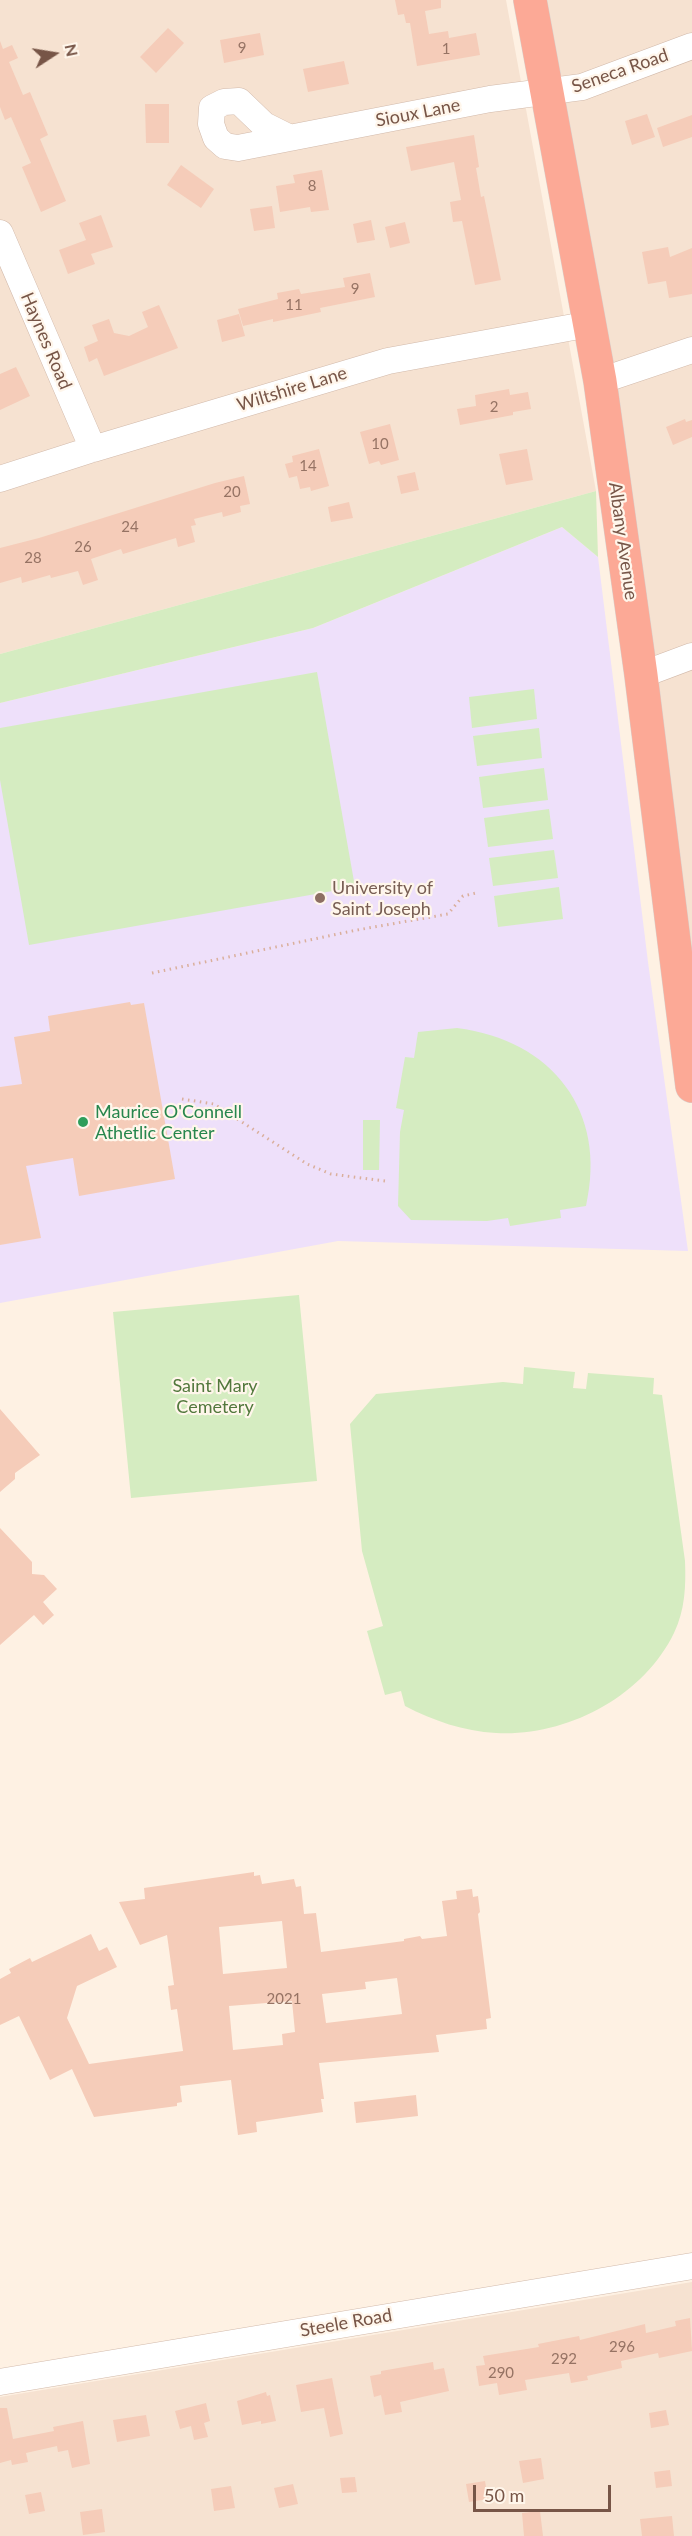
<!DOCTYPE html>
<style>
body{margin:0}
#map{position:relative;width:692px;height:2536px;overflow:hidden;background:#fef1e3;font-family:Lato,sans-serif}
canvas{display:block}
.north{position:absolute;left:24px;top:24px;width:60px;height:60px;-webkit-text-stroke:4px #fff6eb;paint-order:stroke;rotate:78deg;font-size:16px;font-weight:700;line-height:24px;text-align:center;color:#775547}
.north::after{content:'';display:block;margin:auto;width:21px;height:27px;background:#775547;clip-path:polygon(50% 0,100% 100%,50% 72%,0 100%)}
.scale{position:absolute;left:473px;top:2485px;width:138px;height:27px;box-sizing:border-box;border:3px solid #775547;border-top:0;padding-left:8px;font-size:18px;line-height:21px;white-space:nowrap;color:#775547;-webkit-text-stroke:4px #fff6eb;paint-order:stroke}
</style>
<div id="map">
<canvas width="692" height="2536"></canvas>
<div class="north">N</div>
<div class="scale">50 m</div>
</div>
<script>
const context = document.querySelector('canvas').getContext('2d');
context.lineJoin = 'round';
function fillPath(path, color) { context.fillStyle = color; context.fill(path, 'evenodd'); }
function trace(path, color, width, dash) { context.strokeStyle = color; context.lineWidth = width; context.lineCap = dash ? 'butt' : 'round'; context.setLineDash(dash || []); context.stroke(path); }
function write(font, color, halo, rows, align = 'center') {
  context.font = font + ' Lato,sans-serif'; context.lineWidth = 4.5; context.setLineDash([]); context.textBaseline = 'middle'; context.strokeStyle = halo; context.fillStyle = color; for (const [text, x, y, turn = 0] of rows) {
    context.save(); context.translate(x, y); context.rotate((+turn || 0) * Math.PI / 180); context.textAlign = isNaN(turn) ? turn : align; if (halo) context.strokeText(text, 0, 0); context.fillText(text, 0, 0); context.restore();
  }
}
fillPath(new Path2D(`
 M 0,0 L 506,0 L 596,491 L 0,654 Z
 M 544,0 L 692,0 L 692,1003 Z
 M 692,2282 L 692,2536 L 0,2536 L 0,2397 Z`), '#f6e2d1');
fillPath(new Path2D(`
 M 562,527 L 598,557 L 648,962 L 688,1251 L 338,1241 L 0,1303 L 0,703 L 313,628 Z`), '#eee0fa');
fillPath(new Path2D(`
 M 596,491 L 598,557 L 562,527 L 313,628 L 0,703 L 0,654 Z
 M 317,672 L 355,887 L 29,945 L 0,780 L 0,728 Z
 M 534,689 L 537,719 L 472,728 L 469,697 Z
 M 539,728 L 542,758 L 477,766 L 473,736 Z
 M 544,768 L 548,800 L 483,808 L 479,777 Z
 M 549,809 L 553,839 L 488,847 L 484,818 Z
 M 554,850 L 558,878 L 493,886 L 489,858 Z
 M 559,887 L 563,919 L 498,927 L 494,896 Z
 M 457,1028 C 552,1040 608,1111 586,1206 L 560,1210 L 561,1218 L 510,1226 L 508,1218 L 487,1221 L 411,1220 L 398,1206 L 400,1132 L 404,1110 L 396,1108 L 405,1057 L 414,1058 L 418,1032 Z
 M 363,1120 L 380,1120 L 379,1170 L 363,1170 Z
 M 299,1295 L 317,1481 L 131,1498 L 113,1312 Z
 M 524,1367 L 575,1372 L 573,1388 L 586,1389 L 588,1373 L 654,1378 L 653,1394 L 662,1395 L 685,1561 C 686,1586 685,1610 674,1633 C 643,1697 566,1737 496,1733 C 463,1731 434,1721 405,1706 L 401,1691 L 385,1695 L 367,1631 L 383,1626 L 362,1551 L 350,1424 L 376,1394 L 503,1382 L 523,1384 Z`), '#d5ecc1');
fillPath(new Path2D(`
 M 395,0 L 441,0 L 441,8 L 425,11 L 429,34 L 448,31 L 449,38 L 476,33 L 480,55 L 417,66 L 410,23 L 406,23 L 404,14 L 398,15 Z
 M 168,28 L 184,43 L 156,73 L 140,57 Z
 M 260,33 L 264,55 L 224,63 L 220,40 Z
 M 0,41 L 3,49 L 12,45 L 18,58 L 9,62 L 23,95 L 30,92 L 48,135 L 40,139 L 66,201 L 41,212 L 22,167 L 31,163 L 11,117 L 5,120 L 0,107 Z
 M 344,61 L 349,84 L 308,92 L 303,69 Z
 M 145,104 L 169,104 L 169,143 L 146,143 Z
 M 647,114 L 655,137 L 632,145 L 625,121 Z
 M 692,115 L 692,137 L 663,147 L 657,128 Z
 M 474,135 L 479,167 L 476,168 L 481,197 L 484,196 L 501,280 L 475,285 L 462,221 L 453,222 L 450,202 L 461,200 L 454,162 L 411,171 L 406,147 Z
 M 181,165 L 214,189 L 201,208 L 167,185 Z
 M 322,170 L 329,210 L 311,212 L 310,207 L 280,212 L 276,186 L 295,183 L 293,175 Z
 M 272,206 L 275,228 L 254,231 L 250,209 Z
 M 101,215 L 113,247 L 91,254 L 95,264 L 68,274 L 59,250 L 86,240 L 79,223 Z
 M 371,220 L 375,240 L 357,243 L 353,224 Z
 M 405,222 L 410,243 L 390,248 L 385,227 Z
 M 668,247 L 670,257 L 692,248 L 692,294 L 669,298 L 666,281 L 648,284 L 642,252 Z
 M 370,273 L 375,297 L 320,308 L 321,312 L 273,322 L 273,319 L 243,326 L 238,309 L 278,299 L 277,293 L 299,289 L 301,294 L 345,287 L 343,278 Z
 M 159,305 L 178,348 L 104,376 L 97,358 L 89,362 L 84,347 L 98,341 L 92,325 L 109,319 L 114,333 L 129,336 L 148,327 L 142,312 Z
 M 239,314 L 245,336 L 222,342 L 217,320 Z
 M 16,367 L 30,396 L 0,410 L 0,374 Z
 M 509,389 L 510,395 L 528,392 L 531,409 L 513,412 L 513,415 L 460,425 L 457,409 L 476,406 L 475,395 Z
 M 685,419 L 686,422 L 692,420 L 692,437 L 673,445 L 666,427 Z
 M 390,424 L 399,460 L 381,465 L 379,461 L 369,464 L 360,432 Z
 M 319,449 L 329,486 L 311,491 L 310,487 L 300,489 L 297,476 L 289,478 L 285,464 L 293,462 L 292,456 Z
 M 527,449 L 533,480 L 506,485 L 499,454 Z
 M 415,472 L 419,490 L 401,494 L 397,476 Z
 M 244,476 L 250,504 L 240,506 L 241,512 L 223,517 L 222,512 L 194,519 L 196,525 L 191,526 L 195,542 L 178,547 L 176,538 L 123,554 L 121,549 L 91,559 L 98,580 L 83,585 L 78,571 L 51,578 L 50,575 L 22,583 L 21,577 L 0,583 L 0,548 L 39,538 L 215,483 Z
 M 349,502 L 353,518 L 331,522 L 328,507 Z
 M 130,1002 L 131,1005 L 144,1003 L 175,1179 L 79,1196 L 73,1158 L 26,1166 L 41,1238 L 0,1245 L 0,1087 L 22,1084 L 14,1037 L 50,1031 L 48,1016 Z
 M 0,1409 L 40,1455 L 15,1473 L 15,1479 L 0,1492 Z
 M 0,1528 L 32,1562 L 32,1574 L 44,1575 L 57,1589 L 43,1602 L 54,1615 L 43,1625 L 34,1615 L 0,1645 Z
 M 254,1872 L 254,1876 L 260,1875 L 262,1884 L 294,1879 L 296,1887 L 301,1886 L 304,1914 L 316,1913 L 321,1952 L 404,1941 L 404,1939 L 420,1936 L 422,1939 L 447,1936 L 442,1901 L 457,1899 L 456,1891 L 472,1889 L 473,1897 L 478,1896 L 480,1912 L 478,1914 L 491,2018 L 486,2019 L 487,2029 L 436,2035 L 439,2052 L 319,2063 L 324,2099 L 321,2099 L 323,2112 L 256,2122 L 257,2132 L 238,2135 L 231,2080 L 180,2086 L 182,2102 L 177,2103 L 177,2106 L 94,2117 L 72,2069 L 50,2080 L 19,2016 L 0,2025 L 0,1979 L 11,1973 L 9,1969 L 30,1958 L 32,1962 L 91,1934 L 99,1951 L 107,1947 L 117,1967 L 77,1986 L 67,2018 L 89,2064 L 183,2051 L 177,2009 L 171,2010 L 168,1986 L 174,1985 L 167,1935 L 140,1945 L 119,1902 L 145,1899 L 144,1888 ZM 282,1921 L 287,1968 L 223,1974 L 219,1927 ZM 397,1978 L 402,2014 L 326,2023 L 322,1994 L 366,1989 L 365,1982 ZM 292,2001 L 295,2032 L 282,2034 L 283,2045 L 233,2050 L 229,2006 Z
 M 416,2095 L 418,2116 L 356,2123 L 354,2102 Z
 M 690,2318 L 692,2351 L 659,2358 L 658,2353 L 621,2361 L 622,2368 L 587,2376 L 588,2380 L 571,2383 L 569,2373 L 525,2380 L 527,2390 L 499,2395 L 497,2383 L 479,2386 L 476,2366 L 485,2365 L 483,2356 L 539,2347 L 538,2344 L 579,2336 L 580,2340 L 645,2324 L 646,2333 L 676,2326 L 675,2321 Z
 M 433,2362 L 434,2370 L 444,2368 L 449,2391 L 400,2402 L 402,2412 L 385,2415 L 381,2395 L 374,2397 L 370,2376 L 381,2374 L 381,2371 Z
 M 332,2378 L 343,2434 L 330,2437 L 324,2408 L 301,2412 L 296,2385 Z
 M 266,2392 L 267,2396 L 270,2395 L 276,2421 L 261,2424 L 261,2421 L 242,2425 L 237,2401 Z
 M 206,2403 L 210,2421 L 204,2423 L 208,2437 L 194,2440 L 191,2426 L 180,2429 L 175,2411 Z
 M 0,2408 L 7,2408 L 13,2439 L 54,2431 L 53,2427 L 83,2421 L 90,2464 L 72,2468 L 68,2450 L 58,2452 L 57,2446 L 26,2453 L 28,2462 L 12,2465 L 11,2460 L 0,2463 Z
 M 666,2410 L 669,2425 L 651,2428 L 649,2413 Z
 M 146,2415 L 150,2436 L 117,2442 L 113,2420 Z
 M 541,2458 L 544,2479 L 523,2483 L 519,2461 Z
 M 670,2470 L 672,2486 L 656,2488 L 654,2472 Z
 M 355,2477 L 357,2492 L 342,2493 L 340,2478 Z
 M 485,2481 L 488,2499 L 469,2502 L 466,2484 Z
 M 293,2484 L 298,2504 L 279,2508 L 274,2488 Z
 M 231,2486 L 235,2508 L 214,2511 L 211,2489 Z
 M 41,2492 L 45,2511 L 29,2514 L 25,2495 Z
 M 102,2509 L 105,2532 L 83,2535 L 80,2512 Z
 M 540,2511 L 543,2536 L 524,2536 L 522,2513 Z
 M 672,2516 L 674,2536 L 642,2536 L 640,2519 Z`), '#f5ccb9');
const minor = new Path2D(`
 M 290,138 L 264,125 L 239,101 L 224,102 L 212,108 L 211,124 L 216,138 L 225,146 L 238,148 L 490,99 L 582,87 L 692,46
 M 0,233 L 93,449
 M 600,381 L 692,350
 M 0,479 L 93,449 L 388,361 L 590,324
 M 641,675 L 692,656
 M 0,2382 L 692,2266`);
const highway = new Path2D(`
 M 530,0 L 600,381 L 641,675 L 692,1086`);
trace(minor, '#d2baab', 27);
trace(highway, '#d9cfcb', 34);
trace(new Path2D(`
 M 152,973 L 357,930 L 448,914 L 463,896 L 476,893
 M 182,1099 L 214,1104 L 307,1164 L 331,1174 L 385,1181`), '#daaf9c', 3, [1.5, 4.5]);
trace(minor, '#fff', 26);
trace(highway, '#fca996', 33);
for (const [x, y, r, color] of [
 [320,898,6,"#8d6e63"],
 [83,1122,6,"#2e9e5b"]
]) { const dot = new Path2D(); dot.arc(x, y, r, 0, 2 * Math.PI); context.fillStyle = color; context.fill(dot); trace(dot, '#fff6eb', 2); }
write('15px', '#967364', null, [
 ["9",242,48],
 ["1",446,49],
 ["8",312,186],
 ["9",355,289],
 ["11",294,305],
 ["2",494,407],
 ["10",380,444],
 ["14",308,466],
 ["20",232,492],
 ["24",130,527],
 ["26",83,547],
 ["28",33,558],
 ["2021",284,1999],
 ["296",622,2347],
 ["292",564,2359],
 ["290",501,2373]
]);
write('18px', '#775547', '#fff6eb', [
 ["Seneca Road",620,71,-19],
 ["Sioux Lane",418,113,-11],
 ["Haynes Road",46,341,67],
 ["Wiltshire Lane",292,389,-17],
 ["Albany Avenue",623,541,82],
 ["Steele Road",346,2323,-10]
]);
write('18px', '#785e54', '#fff6eb', [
 ["University of",332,888],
 ["Saint Joseph",332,909]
], 'left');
write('18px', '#27864d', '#fff6eb', [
 ["Maurice O'Connell",95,1112],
 ["Athetlic Center",95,1133]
], 'left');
write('18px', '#52783c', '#fff6eb', [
 ["Saint Mary",215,1386],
 ["Cemetery",215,1407]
]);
</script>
